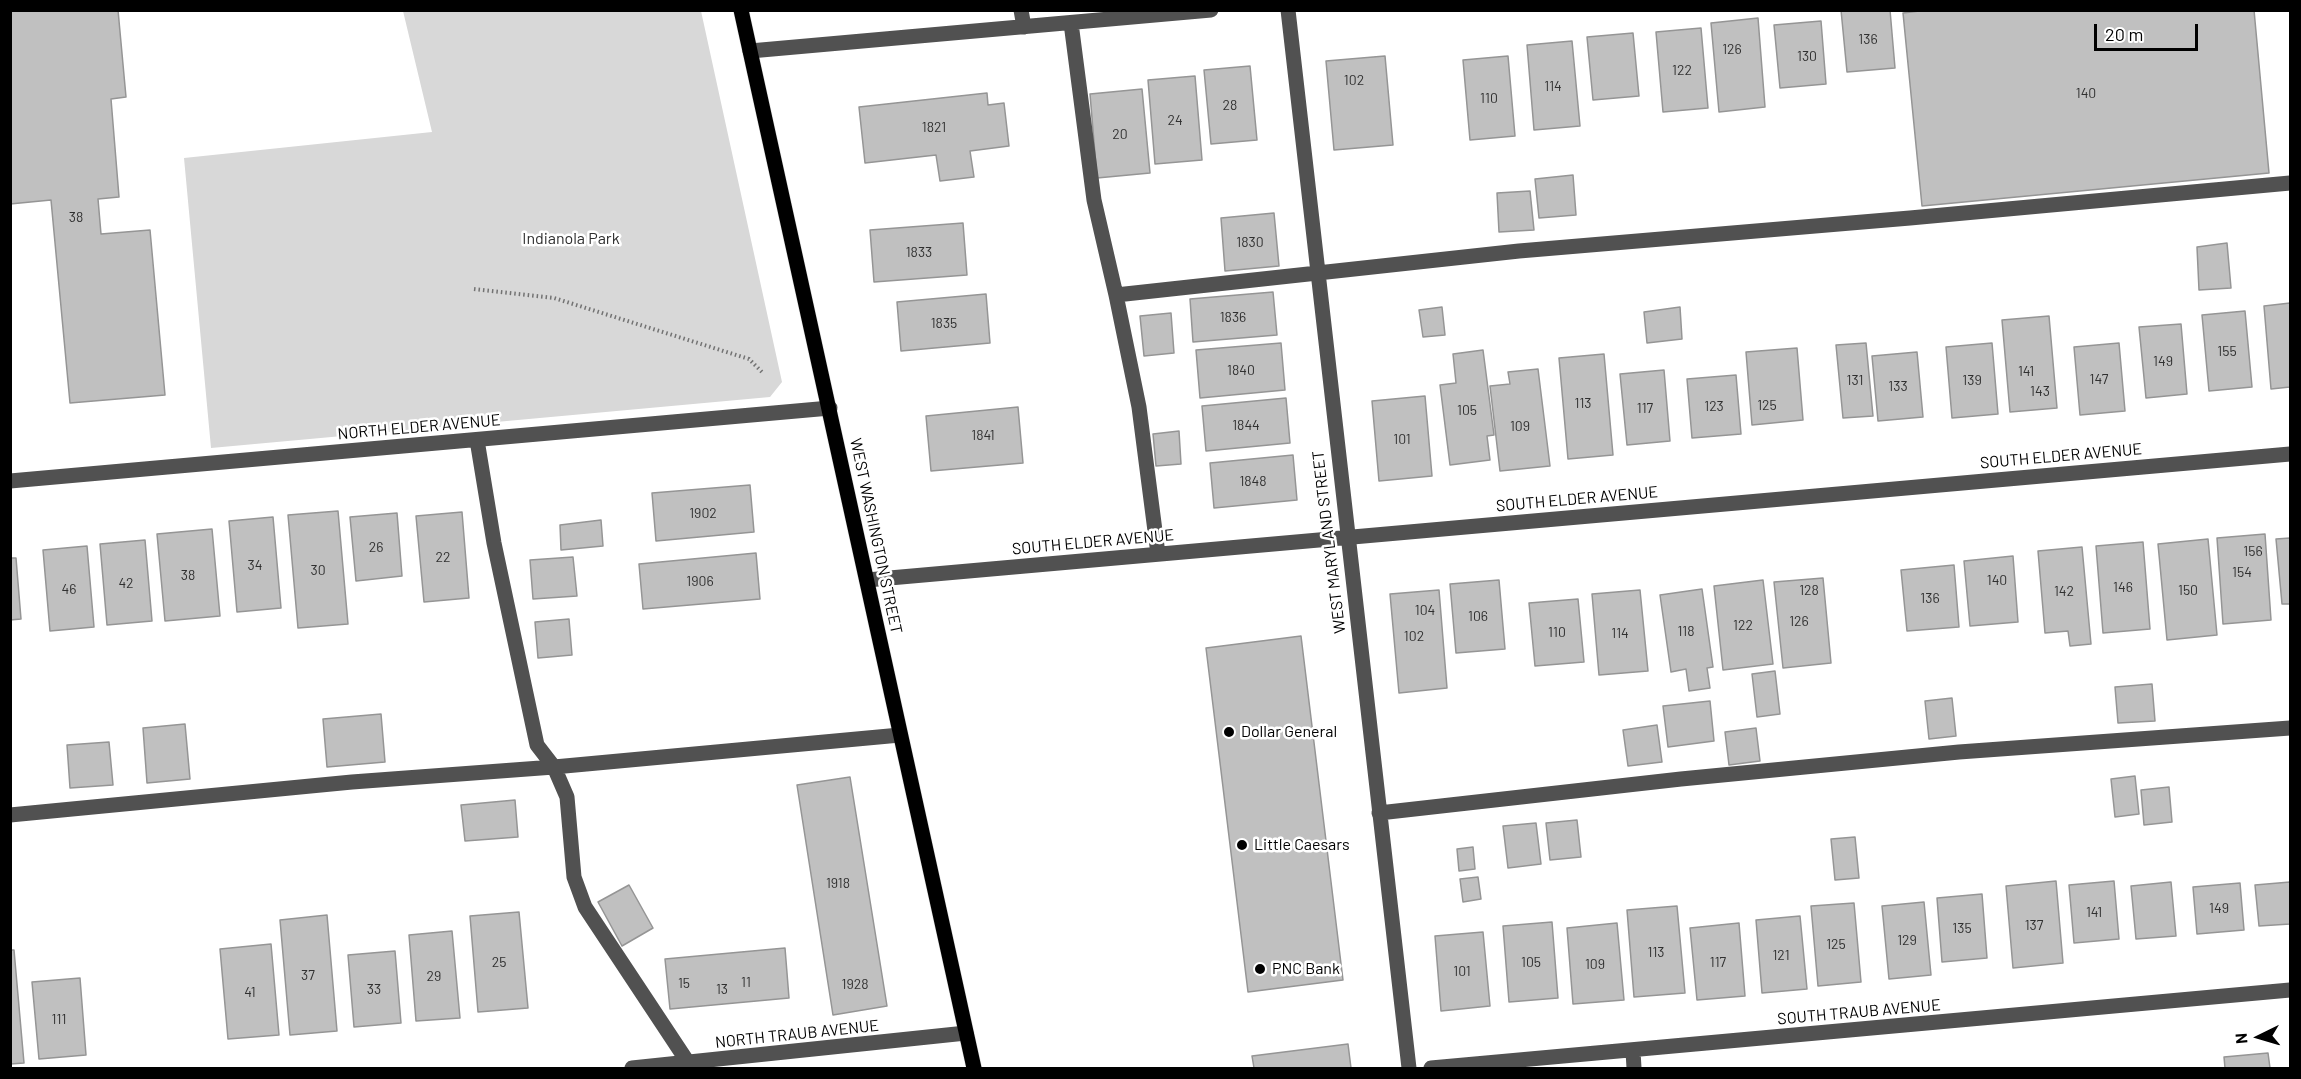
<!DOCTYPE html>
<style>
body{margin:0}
#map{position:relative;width:2301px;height:1079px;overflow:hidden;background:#fff;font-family:Barlow,sans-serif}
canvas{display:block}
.frame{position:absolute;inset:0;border:12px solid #000;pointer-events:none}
.north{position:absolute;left:2229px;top:1007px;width:60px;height:60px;-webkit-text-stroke:4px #fff;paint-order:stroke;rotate:265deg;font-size:16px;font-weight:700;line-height:24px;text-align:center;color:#000}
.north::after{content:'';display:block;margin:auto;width:21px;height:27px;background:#000;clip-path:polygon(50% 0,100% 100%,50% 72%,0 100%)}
.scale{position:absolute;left:2094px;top:24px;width:104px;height:27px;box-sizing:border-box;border:3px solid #000;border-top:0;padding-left:8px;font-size:18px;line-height:21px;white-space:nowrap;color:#000;-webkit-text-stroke:4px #fff;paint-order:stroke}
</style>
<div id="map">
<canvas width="2301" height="1079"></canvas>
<div class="frame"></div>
<div class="north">N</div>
<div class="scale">20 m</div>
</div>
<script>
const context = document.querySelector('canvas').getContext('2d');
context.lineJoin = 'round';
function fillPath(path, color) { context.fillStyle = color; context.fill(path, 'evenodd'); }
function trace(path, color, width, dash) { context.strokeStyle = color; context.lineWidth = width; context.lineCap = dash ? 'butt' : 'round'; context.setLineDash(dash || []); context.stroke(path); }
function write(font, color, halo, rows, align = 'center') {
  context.font = font + ' Barlow,sans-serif'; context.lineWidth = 5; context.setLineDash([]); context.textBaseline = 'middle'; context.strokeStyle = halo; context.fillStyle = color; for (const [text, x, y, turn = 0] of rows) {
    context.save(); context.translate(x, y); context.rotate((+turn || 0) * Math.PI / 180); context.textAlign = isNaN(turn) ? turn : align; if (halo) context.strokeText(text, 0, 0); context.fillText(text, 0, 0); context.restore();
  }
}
fillPath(new Path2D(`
 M 403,11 L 701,11 L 782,382 L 770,397 L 211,448 L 184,158 L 432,132 Z`), '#d8d8d8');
const building = new Path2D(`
 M 10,10 L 118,10 L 126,97 L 111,99 L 119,197 L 98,199 L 101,234 L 150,230 L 165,395 L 70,403 L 51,200 L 10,204 Z
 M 1841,10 L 1890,10 L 1895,68 L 1847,72 Z
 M 1928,10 L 2254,10 L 2269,173 L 1922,206 L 1903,13 Z
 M 1758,18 L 1765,107 L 1719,112 L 1711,23 Z
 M 1821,21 L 1826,84 L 1780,88 L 1774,25 Z
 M 1701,28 L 1708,108 L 1663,112 L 1656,32 Z
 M 1633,33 L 1639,96 L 1593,100 L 1587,37 Z
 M 1572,41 L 1580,126 L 1534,130 L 1527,45 Z
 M 1385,56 L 1393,145 L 1334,150 L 1326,61 Z
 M 1508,56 L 1515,136 L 1470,140 L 1463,60 Z
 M 1250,66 L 1257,140 L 1211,144 L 1204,70 Z
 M 1195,76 L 1202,160 L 1155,164 L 1148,80 Z
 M 1142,89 L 1150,173 L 1097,178 L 1090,94 Z
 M 987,93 L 988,105 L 1004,103 L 1009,146 L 970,151 L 974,177 L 940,181 L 936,155 L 865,163 L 859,107 Z
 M 1573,175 L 1576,215 L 1539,218 L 1535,179 Z
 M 1530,191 L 1534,230 L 1499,232 L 1497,193 Z
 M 1274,213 L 1279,266 L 1225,271 L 1221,218 Z
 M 963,223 L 967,275 L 874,282 L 870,230 Z
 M 2227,243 L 2231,288 L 2199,290 L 2197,247 Z
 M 1273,292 L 1277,335 L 1193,342 L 1190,299 Z
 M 986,294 L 990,343 L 901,351 L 897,302 Z
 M 2290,303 L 2290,387 L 2271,389 L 2264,306 Z
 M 1442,307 L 1445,335 L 1423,337 L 1419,310 Z
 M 1680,307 L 1682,339 L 1647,343 L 1644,312 Z
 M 2245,311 L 2252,387 L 2209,391 L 2202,315 Z
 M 1171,313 L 1174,353 L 1144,356 L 1140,316 Z
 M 2049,316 L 2057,408 L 2010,412 L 2002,320 Z
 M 2181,324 L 2187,394 L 2146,398 L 2139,327 Z
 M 1281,343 L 1285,390 L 1200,398 L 1196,350 Z
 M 1866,343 L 1873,416 L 1843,418 L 1836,345 Z
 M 1992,343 L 1998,414 L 1952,418 L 1946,347 Z
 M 2119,343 L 2125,411 L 2080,415 L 2074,347 Z
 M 1797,348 L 1803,420 L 1752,425 L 1746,352 Z
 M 1483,350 L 1494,435 L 1487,436 L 1490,460 L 1450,465 L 1440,385 L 1456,383 L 1453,354 Z
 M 1917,352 L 1923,417 L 1878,421 L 1872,356 Z
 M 1604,354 L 1613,455 L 1568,459 L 1559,358 Z
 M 1538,369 L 1550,466 L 1500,471 L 1490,386 L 1510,384 L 1508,372 Z
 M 1664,370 L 1670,441 L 1627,445 L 1620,374 Z
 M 1736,375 L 1741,434 L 1692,438 L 1687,379 Z
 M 1425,396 L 1432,476 L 1379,481 L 1372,401 Z
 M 1286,398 L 1290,443 L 1206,451 L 1202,406 Z
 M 1018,407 L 1023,463 L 931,471 L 926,416 Z
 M 1179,431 L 1181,464 L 1156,466 L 1153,434 Z
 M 1293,455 L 1297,500 L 1214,508 L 1210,463 Z
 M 750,485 L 754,532 L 656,541 L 652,493 Z
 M 338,511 L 348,624 L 298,628 L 288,515 Z
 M 462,512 L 469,598 L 424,602 L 416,516 Z
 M 397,513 L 402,576 L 356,581 L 350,517 Z
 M 273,517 L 281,608 L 237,612 L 229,521 Z
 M 601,520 L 603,546 L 561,550 L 560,525 Z
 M 212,529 L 220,616 L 165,621 L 157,534 Z
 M 2265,534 L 2271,620 L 2223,624 L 2217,538 Z
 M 2290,538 L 2290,604 L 2282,604 L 2276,539 Z
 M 2208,539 L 2217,635 L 2167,640 L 2158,544 Z
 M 145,540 L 152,621 L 107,625 L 100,544 Z
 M 2143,542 L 2150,629 L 2103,633 L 2096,546 Z
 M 87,546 L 94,627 L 50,631 L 43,550 Z
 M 2082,547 L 2091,644 L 2070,646 L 2068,631 L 2045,633 L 2038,551 Z
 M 756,553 L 760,599 L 643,609 L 639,564 Z
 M 2013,556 L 2018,622 L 1970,626 L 1964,561 Z
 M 573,557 L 577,596 L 533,599 L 530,560 Z
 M 10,558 L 16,558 L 21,619 L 10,620 Z
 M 1954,565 L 1959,627 L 1907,631 L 1901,570 Z
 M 1823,578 L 1831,663 L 1783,668 L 1774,582 Z
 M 1499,580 L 1505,649 L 1456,653 L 1450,584 Z
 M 1763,580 L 1773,664 L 1723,670 L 1714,586 Z
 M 1702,589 L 1713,667 L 1707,668 L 1710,688 L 1689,691 L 1686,669 L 1671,672 L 1660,595 Z
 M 1439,590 L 1447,688 L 1399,693 L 1390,594 Z
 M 1640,590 L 1648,671 L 1599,675 L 1592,594 Z
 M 1578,599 L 1584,662 L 1535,666 L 1529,603 Z
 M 569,619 L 572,655 L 538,658 L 535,622 Z
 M 1301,636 L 1343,980 L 1248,992 L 1206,648 Z
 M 1775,671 L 1780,714 L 1757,717 L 1752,674 Z
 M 2152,684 L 2155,721 L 2118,723 L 2115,687 Z
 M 1952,698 L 1956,736 L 1929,739 L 1925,701 Z
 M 1710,701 L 1714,741 L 1668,747 L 1663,706 Z
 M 381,714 L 385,762 L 327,767 L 323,719 Z
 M 185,724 L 190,779 L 147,783 L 143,728 Z
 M 1657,725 L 1662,762 L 1628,766 L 1623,730 Z
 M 1756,728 L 1760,761 L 1729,765 L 1725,732 Z
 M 109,742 L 113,785 L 70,788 L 67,745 Z
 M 2135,776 L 2139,814 L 2115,817 L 2111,779 Z
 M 850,777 L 887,1006 L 833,1015 L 797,785 Z
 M 2169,787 L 2172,822 L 2144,825 L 2141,790 Z
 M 515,800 L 518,837 L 465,841 L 461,805 Z
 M 1577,820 L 1581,857 L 1550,860 L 1546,823 Z
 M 1536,823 L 1541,864 L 1508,868 L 1503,826 Z
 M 1855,837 L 1859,878 L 1835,880 L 1831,839 Z
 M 1473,847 L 1475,869 L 1459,871 L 1457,849 Z
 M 1478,877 L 1481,899 L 1463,902 L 1460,879 Z
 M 2056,881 L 2063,963 L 2013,968 L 2006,886 Z
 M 2114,881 L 2119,939 L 2074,943 L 2069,885 Z
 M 2171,882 L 2176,936 L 2136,939 L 2131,886 Z
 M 2290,882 L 2290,924 L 2259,926 L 2255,885 Z
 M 2240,883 L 2244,930 L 2197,934 L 2193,887 Z
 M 629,885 L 653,928 L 622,946 L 598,902 Z
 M 1982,894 L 1987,958 L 1942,962 L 1937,898 Z
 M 1924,902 L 1931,975 L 1889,979 L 1882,906 Z
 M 1854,903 L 1861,982 L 1818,986 L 1811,906 Z
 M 1677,906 L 1685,993 L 1634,997 L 1627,910 Z
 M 519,912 L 528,1008 L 478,1012 L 470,916 Z
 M 327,915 L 337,1031 L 290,1035 L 280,920 Z
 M 1800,916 L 1807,989 L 1762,993 L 1756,920 Z
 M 1552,922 L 1558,998 L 1509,1002 L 1503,926 Z
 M 1617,923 L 1624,1000 L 1573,1004 L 1567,928 Z
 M 1739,923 L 1745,996 L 1697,1000 L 1690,928 Z
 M 452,931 L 460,1018 L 416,1021 L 409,935 Z
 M 1483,932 L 1490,1006 L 1441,1011 L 1435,936 Z
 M 271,944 L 279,1035 L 228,1039 L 220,949 Z
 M 785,948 L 789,998 L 670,1009 L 665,959 Z
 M 10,950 L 14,950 L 24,1063 L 10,1064 Z
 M 395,951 L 401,1023 L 354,1027 L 348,955 Z
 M 80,978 L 86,1055 L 39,1059 L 32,982 Z
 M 1348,1044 L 1351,1068 L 1254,1068 L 1252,1056 Z
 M 2268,1053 L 2270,1068 L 2225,1068 L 2224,1057 Z`);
fillPath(building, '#c0c0c0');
trace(building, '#959595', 1.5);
const major = new Path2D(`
 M 741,10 L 974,1068`);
trace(major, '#dbdbdb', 16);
trace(new Path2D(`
 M 474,289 L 554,298 L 749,359 L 763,373`), '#737373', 4, [1.5, 3]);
trace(new Path2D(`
 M 1021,10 L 1024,27
 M 1288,10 L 1409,1068
 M 1071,23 L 1094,200 L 1116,295 L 1139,407 L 1158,554
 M 750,51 L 1211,10
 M 1116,295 L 1519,251 L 1910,218 L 2290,183
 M 477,440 L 494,543 L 537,745 L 554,767 L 567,797 L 574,877 L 585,907 L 689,1064 L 689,1068
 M 10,481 L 830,408
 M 867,580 L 2290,454
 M 1379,813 L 1681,779 L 1959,752 L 2290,728
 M 10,815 L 352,782 L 554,767 L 900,735
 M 1633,1051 L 1634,1068
 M 632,1068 L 966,1033
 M 1431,1068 L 2290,990`), '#515151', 15);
trace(major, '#000', 15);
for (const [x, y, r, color] of [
 [1229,732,6,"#000"],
 [1242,845,6,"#000"],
 [1260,969,6,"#000"]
]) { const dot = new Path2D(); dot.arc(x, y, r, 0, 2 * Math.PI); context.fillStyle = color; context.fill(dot); trace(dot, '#fff', 2); }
write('14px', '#303030', null, [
 ["136",1868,39],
 ["126",1732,49],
 ["130",1807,56],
 ["122",1682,70],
 ["102",1354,80],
 ["114",1553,86],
 ["140",2086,93],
 ["110",1489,98],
 ["28",1230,105],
 ["24",1175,120],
 ["1821",934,127],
 ["20",1120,134],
 ["38",76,217],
 ["1830",1250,242],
 ["1833",919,252],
 ["1836",1233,317],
 ["1835",944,323],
 ["155",2227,351],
 ["149",2163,361],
 ["1840",1241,370],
 ["141",2026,371],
 ["147",2099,379],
 ["131",1855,380],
 ["139",1972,380],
 ["133",1898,386],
 ["143",2040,391],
 ["113",1583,403],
 ["125",1767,405],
 ["123",1714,406],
 ["117",1645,408],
 ["105",1467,410],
 ["1844",1246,425],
 ["109",1520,426],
 ["1841",983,435],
 ["101",1402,439],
 ["1848",1253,481],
 ["1902",703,513],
 ["26",376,547],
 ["156",2253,551],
 ["22",443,557],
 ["34",255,565],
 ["30",318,570],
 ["154",2242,572],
 ["38",188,575],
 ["140",1997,580],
 ["1906",700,581],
 ["42",126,583],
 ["146",2123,587],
 ["46",69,589],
 ["128",1809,590],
 ["150",2188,590],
 ["142",2064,591],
 ["136",1930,598],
 ["104",1425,610],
 ["106",1478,616],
 ["126",1799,621],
 ["122",1743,625],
 ["118",1686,631],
 ["110",1557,632],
 ["114",1620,633],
 ["102",1414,636],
 ["1918",838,883],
 ["149",2219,908],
 ["141",2094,912],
 ["137",2034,925],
 ["135",1962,928],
 ["129",1907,940],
 ["125",1836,944],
 ["113",1656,952],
 ["121",1781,955],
 ["25",499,962],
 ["105",1531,962],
 ["117",1718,962],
 ["109",1595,964],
 ["101",1462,971],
 ["37",308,975],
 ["29",434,976],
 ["11",746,982],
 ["15",684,983],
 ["1928",855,984],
 ["33",374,989],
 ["13",722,989],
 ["41",250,992],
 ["111",59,1019]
]);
write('16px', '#2f2f2f', '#fff', [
 ["Indianola Park",571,239]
]);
write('16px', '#000', '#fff', [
 ["NORTH ELDER AVENUE",419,427,-5],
 ["SOUTH ELDER AVENUE",2061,456,-5],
 ["SOUTH ELDER AVENUE",1577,499,-5],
 ["WEST WASHINGTON STREET",876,536,78],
 ["SOUTH ELDER AVENUE",1093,542,-5],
 ["WEST MARYLAND STREET",1329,542,-97],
 ["SOUTH TRAUB AVENUE",1859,1012,-5],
 ["NORTH TRAUB AVENUE",797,1034,-6]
]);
write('16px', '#000', '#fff', [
 ["Dollar General",1241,732],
 ["Little Caesars",1254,845],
 ["PNC Bank",1272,969]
], 'left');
</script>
